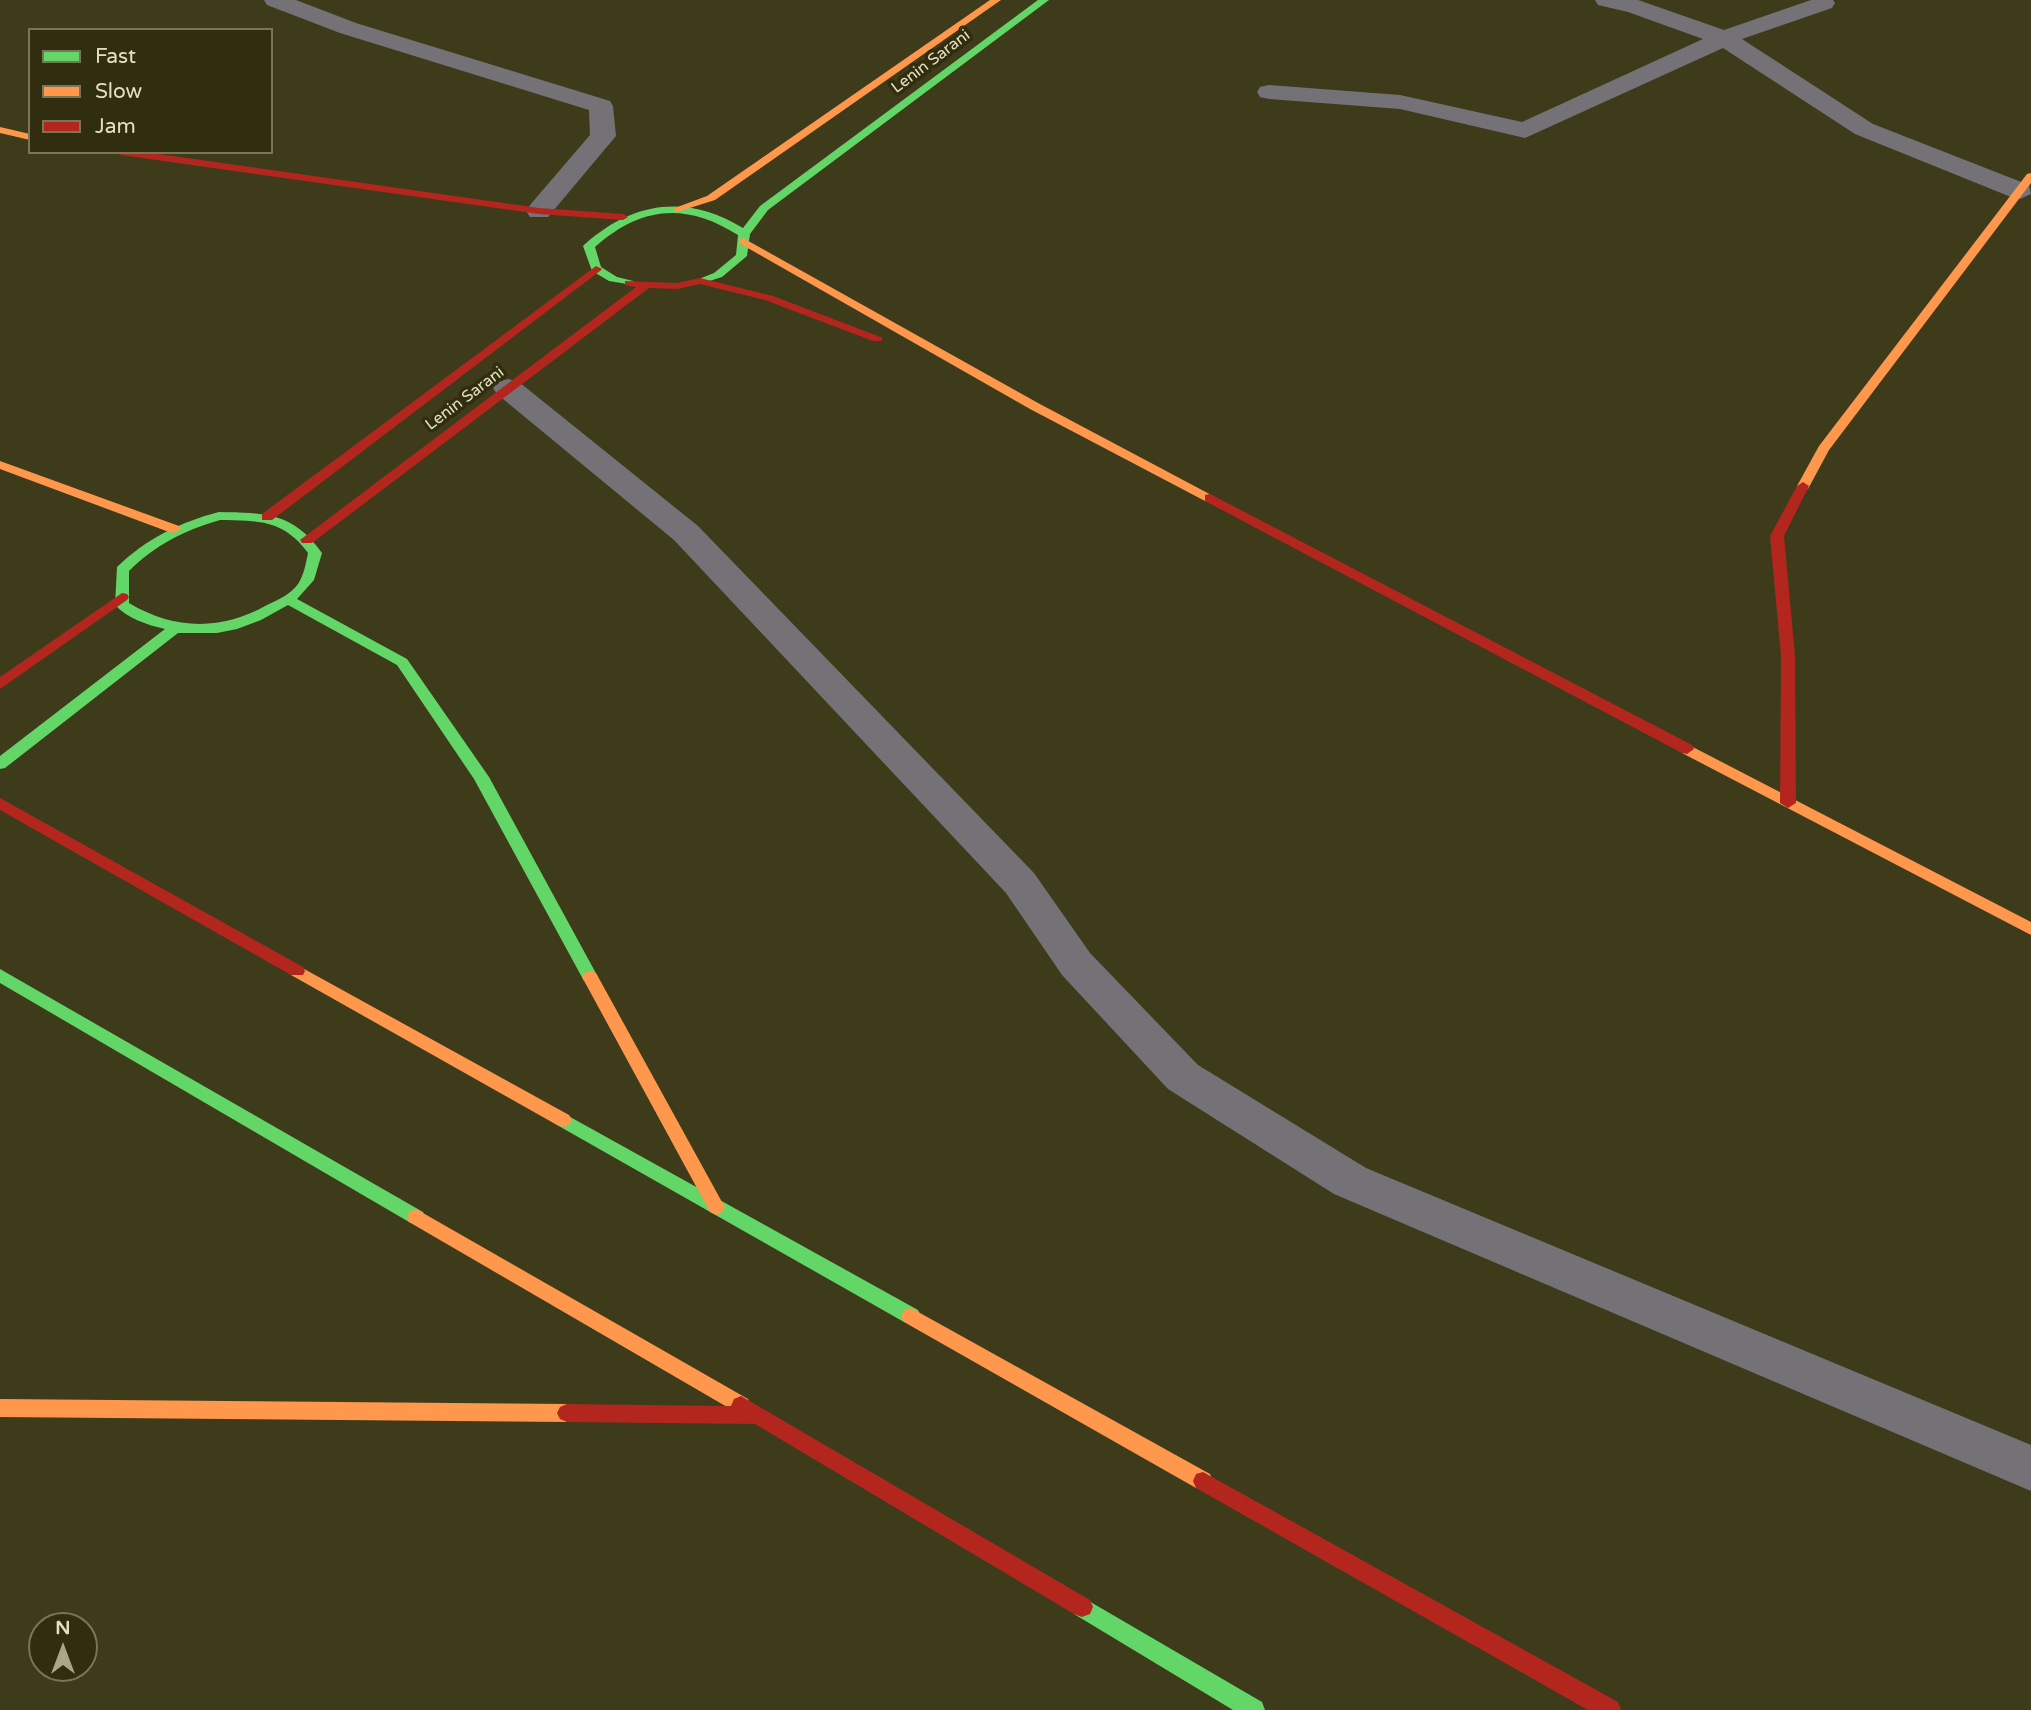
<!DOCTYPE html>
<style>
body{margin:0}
#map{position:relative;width:2031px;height:1710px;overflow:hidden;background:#3e3b1b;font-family:"Varela Round",sans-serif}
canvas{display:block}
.legend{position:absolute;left:28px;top:28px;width:245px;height:126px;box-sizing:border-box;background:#302e0f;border:2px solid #787655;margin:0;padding:9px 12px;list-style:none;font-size:21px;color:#e3e1bd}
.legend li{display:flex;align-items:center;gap:14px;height:35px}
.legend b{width:35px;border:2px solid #787655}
.north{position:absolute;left:28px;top:1612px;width:70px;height:70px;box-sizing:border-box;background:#302e0f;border:2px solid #787655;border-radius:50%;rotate:0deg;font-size:19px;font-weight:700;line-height:28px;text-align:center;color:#e3e1bd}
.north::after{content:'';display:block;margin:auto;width:24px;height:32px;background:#a9a784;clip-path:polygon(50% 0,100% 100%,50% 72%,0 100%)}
</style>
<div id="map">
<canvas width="2031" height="1710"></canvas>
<ul class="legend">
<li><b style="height:9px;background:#63d668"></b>Fast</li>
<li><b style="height:9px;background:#ff974d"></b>Slow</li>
<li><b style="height:9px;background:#b3261e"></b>Jam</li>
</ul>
<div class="north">N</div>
</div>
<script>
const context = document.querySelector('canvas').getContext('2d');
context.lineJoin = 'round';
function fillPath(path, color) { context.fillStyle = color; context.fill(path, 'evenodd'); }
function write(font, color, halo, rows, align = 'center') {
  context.font = font + ' "Varela Round",sans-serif'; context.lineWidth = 7; context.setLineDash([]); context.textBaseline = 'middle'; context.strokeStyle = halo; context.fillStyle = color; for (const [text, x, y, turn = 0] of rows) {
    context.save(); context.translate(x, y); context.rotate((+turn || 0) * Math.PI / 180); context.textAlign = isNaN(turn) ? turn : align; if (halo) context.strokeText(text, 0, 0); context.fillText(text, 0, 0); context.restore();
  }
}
fillPath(new Path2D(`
 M 264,0 L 296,0 L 356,23 L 610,101 L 613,106 L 616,136 L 548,217 L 530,217 L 526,211 L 530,205 L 590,135 L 589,110 L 340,33 L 267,5 Z
 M 1595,0 L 1638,0 L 1724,30 L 1811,0 L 1833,0 L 1835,3 L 1832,8 L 1742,39 L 1873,124 L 2029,185 L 2031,194 L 2020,199 L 2011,197 L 1855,134 L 1723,48 L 1525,138 L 1400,109 L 1269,99 L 1260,97 L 1257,92 L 1260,87 L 1269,85 L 1400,95 L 1522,122 L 1703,39 L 1628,12 L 1598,5 Z
 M 508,379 L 519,382 L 698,526 L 1034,873 L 1090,953 L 1198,1065 L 1366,1168 L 2031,1445 L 2031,1491 L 1334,1194 L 1168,1089 L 1062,975 L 1006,893 L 674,540 L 497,394 L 493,388 L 497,382 Z`), '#747276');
fillPath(new Path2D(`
 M 1038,0 L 1049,0 L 768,210 L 750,234 L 747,256 L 722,277 L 700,284 L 694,281 L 714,273 L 736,255 L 738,235 C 686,202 641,206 595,247 L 601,267 L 617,277 L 633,281 L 633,285 L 609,281 L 592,271 L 583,246 L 585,244 C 634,201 687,194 743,228 L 760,206 Z
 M 219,512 C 265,513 293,512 322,553 L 314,580 L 297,599 L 407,659 L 489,777 L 598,977 L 596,981 L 584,981 L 474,779 L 397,665 L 288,605 L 261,620 L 237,629 L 217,633 L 178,633 L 5,768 L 0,769 L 0,756 L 165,629 C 147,625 127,618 115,605 L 117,567 C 146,539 180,522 219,512 ZM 220,520 C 259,521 283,519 308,553 C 306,563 304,575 298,584 C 291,594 278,600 267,605 C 221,631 174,630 129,603 L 129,571 C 155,545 185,530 220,520 Z
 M 0,969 L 423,1212 L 425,1217 L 423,1222 L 416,1225 L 409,1222 L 0,983 Z
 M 563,1113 L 918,1310 L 921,1316 L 918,1322 L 911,1324 L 904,1322 L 557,1125 L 554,1120 L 557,1115 Z
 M 1082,1597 L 1262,1702 L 1265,1710 L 1233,1710 L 1074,1614 L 1071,1607 L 1074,1600 Z`), '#63d668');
fillPath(new Path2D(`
 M 990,0 L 1001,0 L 715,200 L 677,212 L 672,209 L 707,196 Z
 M 0,127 L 30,134 L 30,140 L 0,133 Z
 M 2031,173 L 2031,183 L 1829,450 L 1808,489 L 1798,489 L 1797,486 L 1819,446 L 2027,174 Z
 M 743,238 L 1038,403 L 1217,498 L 1210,502 L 1205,501 L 1030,409 L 739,243 L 739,239 Z
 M 0,461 L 179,526 L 181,529 L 174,533 L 169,532 L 0,469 Z
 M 1687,744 L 2031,922 L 2031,935 L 1682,753 L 1680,749 L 1682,745 Z
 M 297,965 L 569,1115 L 572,1120 L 569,1125 L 563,1127 L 557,1125 L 291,975 L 289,971 L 291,967 Z
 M 590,971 L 596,973 L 722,1202 L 725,1207 L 722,1212 L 716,1215 L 710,1212 L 582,977 L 584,973 Z
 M 416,1209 L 748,1399 L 751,1405 L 748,1411 L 741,1414 L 734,1411 L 409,1222 L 407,1217 L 409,1212 Z
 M 911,1308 L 1210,1474 L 1213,1481 L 1210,1488 L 1203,1490 L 1196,1488 L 904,1322 L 901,1316 L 904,1310 Z
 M 0,1399 L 567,1404 L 574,1407 L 577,1413 L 574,1419 L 567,1422 L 0,1417 Z`), '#ff974d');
fillPath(new Path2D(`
 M 116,152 L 145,152 L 539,208 L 623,214 L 628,217 L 623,220 L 539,214 L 121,155 Z
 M 596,266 L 602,269 L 600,271 L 272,520 L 262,520 L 262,514 Z
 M 700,278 L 773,296 L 883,338 L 881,341 L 873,341 L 765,300 L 700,284 L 677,289 L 649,288 L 312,543 L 302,543 L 300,540 L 636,287 L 625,285 L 625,281 L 677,283 Z
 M 1803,482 L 1809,486 L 1784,536 L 1795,656 L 1796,803 L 1788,808 L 1780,803 L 1781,656 L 1770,536 L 1797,486 Z
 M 1210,494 L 1692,745 L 1694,749 L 1687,754 L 1682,753 L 1205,501 L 1205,495 Z
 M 122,593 L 127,594 L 129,597 L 127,600 L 0,689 L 0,677 Z
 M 0,798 L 303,967 L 305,971 L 303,975 L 291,975 L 0,810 Z
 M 741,1396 L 1090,1600 L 1093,1607 L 1090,1614 L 1082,1617 L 1074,1614 L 755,1424 L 567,1422 L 560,1419 L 557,1413 L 560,1407 L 567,1404 L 731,1406 L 734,1399 Z
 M 1203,1472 L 1618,1702 L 1621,1710 L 1588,1710 L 1196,1488 L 1193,1481 L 1196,1474 Z`), '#b3261e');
write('16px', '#e3e1bd', '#302e0f', [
 ["Lenin Sarani",931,62,-37],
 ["Lenin Sarani",465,399,-37]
]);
</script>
